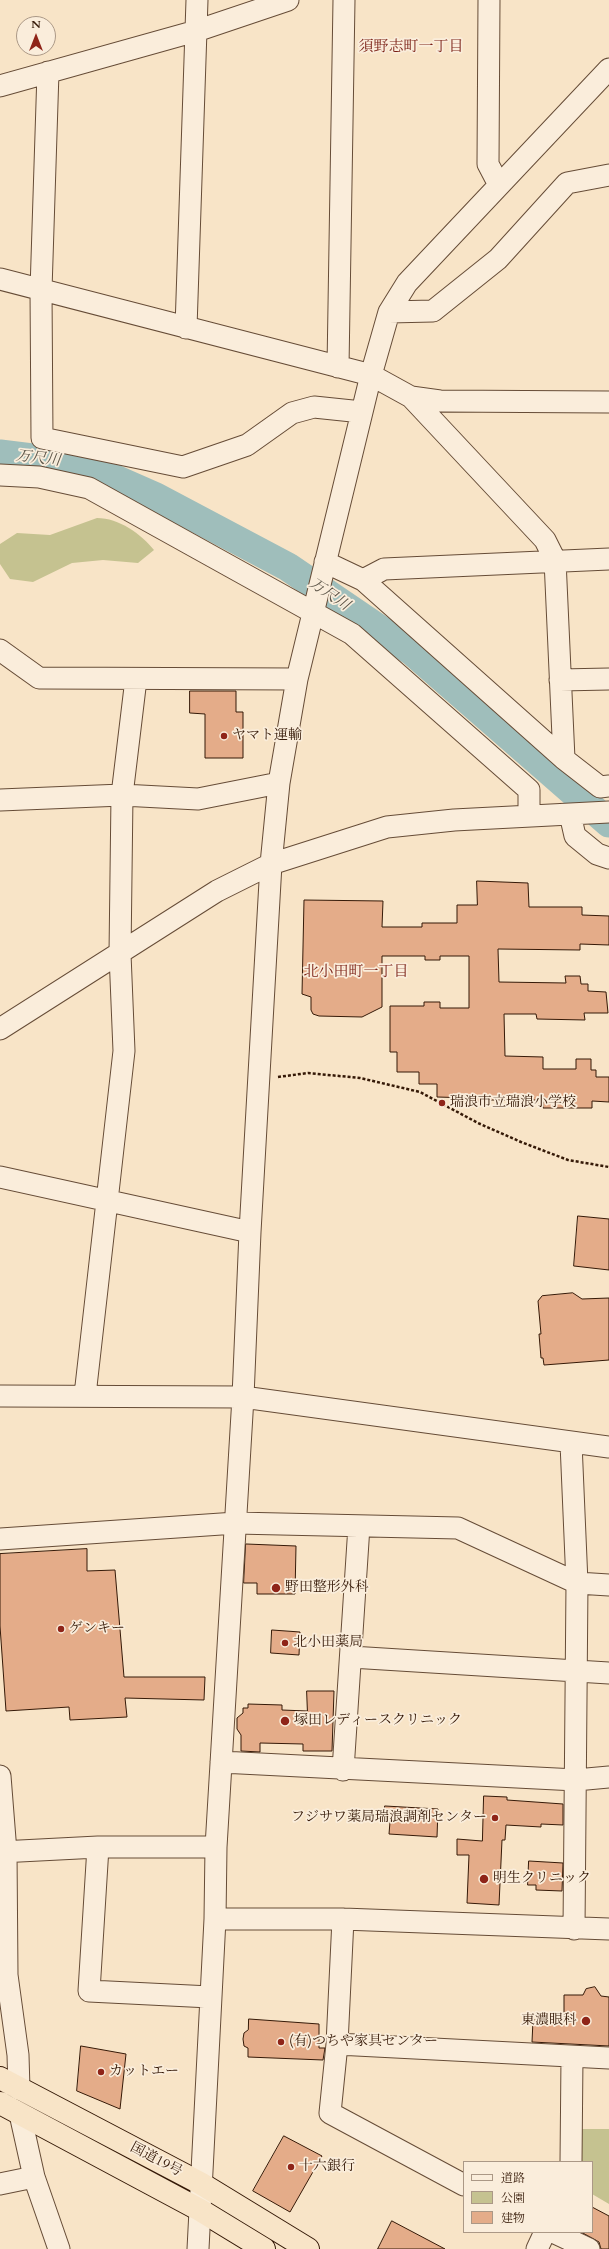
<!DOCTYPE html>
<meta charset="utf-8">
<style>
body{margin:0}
#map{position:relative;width:609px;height:2249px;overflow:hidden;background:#f8e4c7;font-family:Cardo,"Noto Serif JP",serif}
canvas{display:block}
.legend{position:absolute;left:463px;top:2161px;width:130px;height:72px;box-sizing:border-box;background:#faeddb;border:1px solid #ab9886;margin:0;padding:5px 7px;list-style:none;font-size:12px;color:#351907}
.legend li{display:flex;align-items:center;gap:8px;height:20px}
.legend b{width:20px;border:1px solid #ab9886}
.north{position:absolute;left:16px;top:16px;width:40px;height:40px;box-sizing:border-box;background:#faeddb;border:1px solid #ab9886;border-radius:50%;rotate:0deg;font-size:11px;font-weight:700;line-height:16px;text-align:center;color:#351907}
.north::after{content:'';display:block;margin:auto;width:14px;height:18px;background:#8f2418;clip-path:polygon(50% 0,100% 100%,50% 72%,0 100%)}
</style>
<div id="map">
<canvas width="609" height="2249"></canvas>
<ul class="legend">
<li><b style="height:5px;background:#faeddb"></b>道路</li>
<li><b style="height:11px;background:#c5c290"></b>公園</li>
<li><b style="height:11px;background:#e4ac89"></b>建物</li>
</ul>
<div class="north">N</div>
</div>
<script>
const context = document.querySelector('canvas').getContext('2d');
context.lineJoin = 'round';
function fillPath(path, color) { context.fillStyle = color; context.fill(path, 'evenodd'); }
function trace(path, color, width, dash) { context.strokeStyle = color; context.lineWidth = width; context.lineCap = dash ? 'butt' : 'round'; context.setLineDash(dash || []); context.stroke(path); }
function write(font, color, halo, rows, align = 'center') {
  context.font = font + ' Cardo,"Noto Serif JP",serif'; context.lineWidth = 3.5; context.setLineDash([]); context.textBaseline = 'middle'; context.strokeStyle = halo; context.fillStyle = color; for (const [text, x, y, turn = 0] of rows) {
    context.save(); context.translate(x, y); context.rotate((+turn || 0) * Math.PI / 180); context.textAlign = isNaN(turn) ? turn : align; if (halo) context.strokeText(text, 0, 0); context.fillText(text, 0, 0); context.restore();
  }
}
fillPath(new Path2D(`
 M 97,518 C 119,518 141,534 154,550 L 138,563 L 103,560 L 72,563 L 33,582 L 10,579 L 0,564 L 0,544 L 17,533 L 50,535 Z
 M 575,2129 L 609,2129 L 609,2204 L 592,2194 L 592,2162 L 573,2162 Z`), '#c5c290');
trace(new Path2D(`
 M 0,454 L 81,464 L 156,497 L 288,567 L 413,652 L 609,823`), '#9fbebb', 29);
const building = new Path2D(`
 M 190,691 L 236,691 L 236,712 L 243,712 L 243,758 L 205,758 L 205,714 L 190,713 Z
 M 477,881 L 528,883 L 529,907 L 582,907 L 582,915 L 609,916 L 609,945 L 580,944 L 580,950 L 498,949 L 499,982 L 566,983 L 565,976 L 580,976 L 581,984 L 588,984 L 588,991 L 606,992 L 608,1013 L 584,1013 L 585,1020 L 537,1019 L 536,1014 L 504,1014 L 505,1056 L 543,1057 L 543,1069 L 576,1069 L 576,1059 L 591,1059 L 591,1070 L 596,1070 L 596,1077 L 609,1077 L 609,1102 L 592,1101 L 592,1108 L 543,1108 L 543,1100 L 491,1100 L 473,1102 L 472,1098 L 437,1097 L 437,1084 L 419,1084 L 419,1072 L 397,1072 L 397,1052 L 390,1052 L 390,1006 L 424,1006 L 424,1002 L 440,1002 L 440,1008 L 469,1008 L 469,956 L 440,956 L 440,960 L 425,960 L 425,956 L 382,956 L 382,1007 L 362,1017 L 319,1016 L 313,1014 L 311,1010 L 311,997 L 302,994 L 304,900 L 383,901 L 382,927 L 422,927 L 422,923 L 457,923 L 457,905 L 477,905 Z
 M 578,1216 L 609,1219 L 609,1270 L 574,1266 Z
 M 573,1293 L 582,1299 L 609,1298 L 609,1360 L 544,1365 L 543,1358 L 541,1358 L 539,1334 L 541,1334 L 538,1301 L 542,1296 Z
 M 246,1544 L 296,1546 L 295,1594 L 257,1594 L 257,1583 L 244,1583 Z
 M 87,1549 L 87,1571 L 115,1570 L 124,1677 L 205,1677 L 204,1700 L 125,1698 L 127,1717 L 70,1720 L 69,1707 L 6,1711 L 0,1626 L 0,1554 Z
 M 272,1630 L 300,1632 L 299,1655 L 271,1653 Z
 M 307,1691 L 334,1691 L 332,1751 L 303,1751 L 303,1744 L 260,1743 L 260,1752 L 241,1751 L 241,1735 L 237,1729 L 237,1718 L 243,1713 L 243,1708 L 248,1708 L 248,1704 L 282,1705 L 282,1710 L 307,1711 Z
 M 484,1796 L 507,1797 L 507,1800 L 563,1804 L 563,1825 L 541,1824 L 541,1827 L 506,1825 L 505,1840 L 502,1840 L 499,1905 L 467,1903 L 469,1855 L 457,1855 L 457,1839 L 482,1841 Z
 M 385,1806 L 438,1809 L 437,1837 L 389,1834 L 390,1822 L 385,1822 Z
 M 529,1861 L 563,1863 L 562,1891 L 536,1890 L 536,1885 L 528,1885 Z
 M 595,1987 L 601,1996 L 609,1997 L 609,2046 L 532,2042 L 533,2020 L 564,2021 L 564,1995 L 583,1995 L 586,1989 Z
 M 249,2019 L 319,2024 L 319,2048 L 325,2048 L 323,2060 L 248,2057 L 248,2048 L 244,2046 L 243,2039 L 244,2033 L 248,2030 Z
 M 81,2046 L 126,2054 L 120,2109 L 77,2091 Z
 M 284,2136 L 322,2156 L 290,2212 L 253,2191 Z
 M 592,2207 L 609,2216 L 609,2249 L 601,2249 L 599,2242 L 581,2232 L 592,2232 Z
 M 392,2221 L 445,2249 L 378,2249 Z`);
fillPath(building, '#e4ac89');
trace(building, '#351907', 1);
const minor = new Path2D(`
 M 489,0 L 488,164 L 499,185
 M 48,72 L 41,290 L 42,438 L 183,467 L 247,445 L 292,413 L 314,407 L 362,412
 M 0,86 L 196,31 L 288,0
 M 0,279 L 371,375 L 411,397 L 545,540 L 555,560 L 564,759 L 600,787 L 609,786
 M 389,312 L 433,311 L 498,259 L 567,183 L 609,175
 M 186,328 L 197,0
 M 338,367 L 344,0
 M 411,397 L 440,401 L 609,402
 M 0,475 L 39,477 L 89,488 L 352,634 L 529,790 L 529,816
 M 325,562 L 363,580 L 564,759
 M 363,580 L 384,569 L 609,559
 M 0,650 L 39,678 L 297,679
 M 560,680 L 609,679
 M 0,800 L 122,795 L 198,799 L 279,783
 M 570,814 L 575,836 L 597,854 L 609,858
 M 0,1029 L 217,891 L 271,864 L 387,827 L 454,820 L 609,812
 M 0,1177 L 250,1232
 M 85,1395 L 124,1051 L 120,954 L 122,795 L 136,679
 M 0,1396 L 243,1397 L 609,1447
 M 571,1443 L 577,1583 L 574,1929
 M 0,1539 L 236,1523 L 458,1528 L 577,1583 L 609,1585
 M 351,1657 L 609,1673
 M 221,1762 L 576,1780 L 609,1777
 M 343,1770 L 359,1526
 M 0,1776 L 6,1852 L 7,1975 L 18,2055 L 19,2089
 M 98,1847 L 89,1991 L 210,1997
 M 0,1852 L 98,1847 L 216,1847
 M 215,1919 L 343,1919 L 609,1929
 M 343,1919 L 337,2044 L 330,2113 L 464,2185
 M 337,2044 L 609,2058
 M 20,2114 L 34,2177 L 59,2249
 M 571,2162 L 572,2057
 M 0,2184 L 34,2177
 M 553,2232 L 589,2249
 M 198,2249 L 215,1919 L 216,1847 L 243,1397 L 250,1232 L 271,864 L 279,783 L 297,679 L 371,375 L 389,312 L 407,283 L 609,69
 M 537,2249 L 545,2232`);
const highway = new Path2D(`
 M 0,2078 L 200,2183 L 308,2249
 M 0,2103 L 200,2210 L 264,2249`);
trace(minor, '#664c37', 23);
trace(highway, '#351907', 24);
trace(new Path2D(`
 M 278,1077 L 308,1073 L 360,1078 L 420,1092 L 478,1123 L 521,1142 L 568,1160 L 609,1167`), '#351907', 2.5, [3, 2]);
trace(minor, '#faeddb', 21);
trace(highway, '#f8e4c7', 22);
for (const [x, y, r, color] of [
 [224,736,4,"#8f2418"],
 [442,1103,4,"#8f2418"],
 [276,1588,5,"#8f2418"],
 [61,1629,4,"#8f2418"],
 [285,1643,4,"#8f2418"],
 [285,1721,5,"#8f2418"],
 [495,1818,4,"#8f2418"],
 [484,1879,5,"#8f2418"],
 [586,2021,5,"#8f2418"],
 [281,2042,4,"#8f2418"],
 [101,2072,4,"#8f2418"],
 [291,2167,4,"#8f2418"]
]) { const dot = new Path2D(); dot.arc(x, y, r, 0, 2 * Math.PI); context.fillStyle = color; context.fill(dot); trace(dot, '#faeddb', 1.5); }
write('14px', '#351907', '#faeddb', [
 ["ヤマト運輸",232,736],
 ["瑞浪市立瑞浪小学校",450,1103],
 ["野田整形外科",285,1588],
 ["ゲンキー",69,1629],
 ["北小田薬局",293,1643],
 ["塚田レディースクリニック",294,1721],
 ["フジサワ薬局瑞浪調剤センター",487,1818,"right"],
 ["明生クリニック",493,1879],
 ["東濃眼科",577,2021,"right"],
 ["(有)つちや家具センター",289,2042],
 ["カットエー",109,2072],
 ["十六銀行",299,2167]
], 'left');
write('14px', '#351907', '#faeddb', [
 ["国道19号",156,2160,28]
]);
write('15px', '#7a1f14', '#faeddb', [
 ["須野志町一丁目",411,48],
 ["北小田町一丁目",356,973]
]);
write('italic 15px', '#5a5346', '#faeddb', [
 ["万尺川",38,459,7],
 ["万尺川",329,595,34]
]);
</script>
